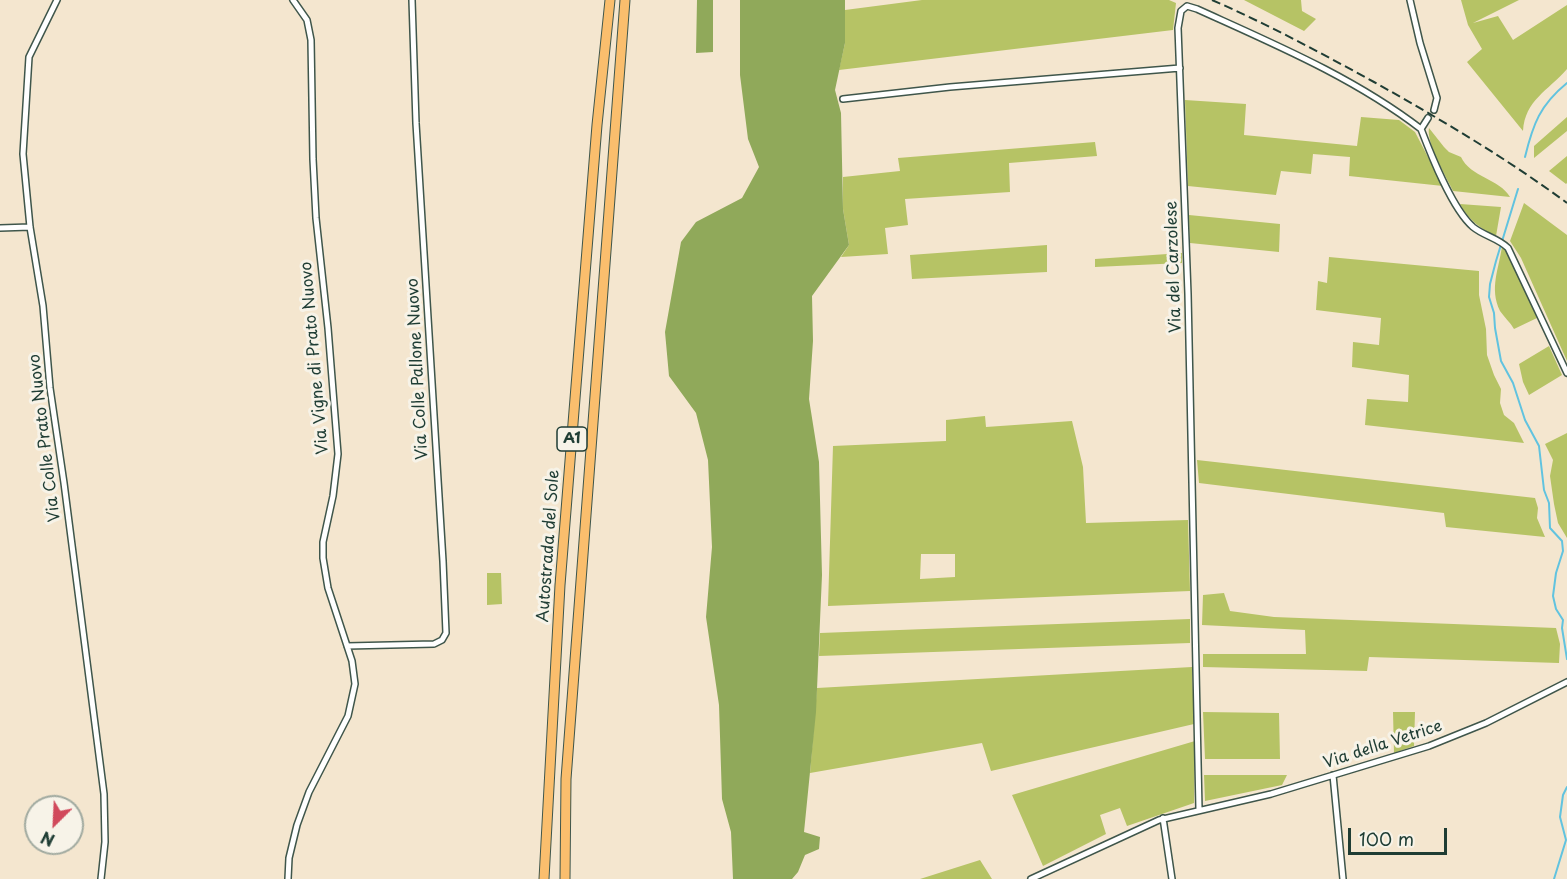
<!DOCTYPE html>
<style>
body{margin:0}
#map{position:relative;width:1567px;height:879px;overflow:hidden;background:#f4e6cf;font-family:"Playpen Sans",sans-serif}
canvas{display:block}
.north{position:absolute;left:24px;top:795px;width:60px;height:60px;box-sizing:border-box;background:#f7f3e8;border:2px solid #a1aaa0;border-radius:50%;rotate:204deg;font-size:16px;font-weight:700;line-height:24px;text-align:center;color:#1f3d34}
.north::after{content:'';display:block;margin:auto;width:21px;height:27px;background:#d1495b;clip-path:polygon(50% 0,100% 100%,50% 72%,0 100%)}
.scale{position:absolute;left:1348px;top:828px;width:99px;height:27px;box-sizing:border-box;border:3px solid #1f3d34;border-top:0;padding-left:8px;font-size:18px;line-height:21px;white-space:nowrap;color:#1f3d34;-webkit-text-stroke:4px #f7f3e8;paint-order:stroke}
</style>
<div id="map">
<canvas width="1567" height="879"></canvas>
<div class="north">N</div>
<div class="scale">100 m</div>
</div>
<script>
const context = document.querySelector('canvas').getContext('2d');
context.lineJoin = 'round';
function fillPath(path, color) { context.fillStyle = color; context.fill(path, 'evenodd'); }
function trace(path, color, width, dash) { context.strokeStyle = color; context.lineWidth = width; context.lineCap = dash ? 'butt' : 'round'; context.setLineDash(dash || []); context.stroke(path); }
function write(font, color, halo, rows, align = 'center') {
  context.font = font + ' "Playpen Sans",sans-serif'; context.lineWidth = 6; context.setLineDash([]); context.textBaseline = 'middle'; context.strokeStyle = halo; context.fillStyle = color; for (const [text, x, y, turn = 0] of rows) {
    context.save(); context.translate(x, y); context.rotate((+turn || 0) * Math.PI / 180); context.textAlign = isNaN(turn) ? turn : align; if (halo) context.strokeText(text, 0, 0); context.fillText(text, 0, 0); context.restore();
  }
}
fillPath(new Path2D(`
 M 922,0 L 1169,0 L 1176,3 L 1173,30 L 839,70 L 845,43 L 845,10 Z
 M 1244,0 L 1301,0 L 1302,11 L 1316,19 L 1304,31 Z
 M 1461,0 L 1519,0 L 1473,23 L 1498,16 L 1513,40 L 1567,5 L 1567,69 C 1548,91 1525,100 1523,131 L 1467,62 L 1482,49 L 1468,25 Z
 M 1185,100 L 1246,104 L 1244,135 L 1357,146 L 1361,117 L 1399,120 L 1415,132 L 1443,186 L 1349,176 L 1350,157 L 1313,154 L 1311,174 L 1281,171 L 1276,195 L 1188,186 Z
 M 1567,117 L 1567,131 L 1534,158 L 1534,146 Z
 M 1429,128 L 1444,147 L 1449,152 L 1461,157 C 1470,177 1500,179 1510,197 L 1453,191 C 1446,176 1426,143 1429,128 Z
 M 1095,142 L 1097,156 L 1009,163 L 1010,192 L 905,199 L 908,225 L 885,228 L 888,254 L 841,257 L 849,245 L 843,209 L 843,177 L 900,171 L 898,158 Z
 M 1567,156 L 1567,183 L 1566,184 L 1549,171 Z
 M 1524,203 L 1567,235 L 1567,361 L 1521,258 L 1510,241 Z
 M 1460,204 L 1501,207 L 1496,236 C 1479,228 1469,220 1460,204 Z
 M 1189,215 L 1280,224 L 1279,252 L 1190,243 Z
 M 1047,245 L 1047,272 L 912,279 L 910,255 Z
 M 1502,246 L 1508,253 L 1537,318 L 1514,329 C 1510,322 1504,317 1500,311 C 1489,288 1499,269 1502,246 Z
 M 1182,253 L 1182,263 L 1095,267 L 1095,259 Z
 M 1329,257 L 1479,271 L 1479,295 L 1486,329 L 1487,355 L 1494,375 L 1501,389 L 1500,403 L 1504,415 L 1514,423 L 1524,443 L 1365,425 L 1367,399 L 1408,402 L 1409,375 L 1352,367 L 1353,342 L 1379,345 L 1381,318 L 1316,310 L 1318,281 L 1327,283 Z
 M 1549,346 L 1562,375 L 1529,395 L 1523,382 L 1519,364 Z
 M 985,416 L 986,427 L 1072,421 L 1083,467 L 1086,523 L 1188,520 L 1190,591 L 828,606 L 833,446 L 946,441 L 946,420 ZM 921,554 L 955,554 L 955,577 L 920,579 Z
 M 1567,433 L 1567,538 L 1558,523 L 1554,504 L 1550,476 L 1553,460 L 1545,444 Z
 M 1197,460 L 1535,498 L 1538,508 L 1537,518 L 1545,537 L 1446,527 L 1444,513 L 1199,483 Z
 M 487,573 L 501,573 L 502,604 L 487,605 Z
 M 1224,593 L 1230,611 L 1274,617 L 1556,628 L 1560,644 L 1559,663 L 1369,657 L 1367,671 L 1203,667 L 1203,654 L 1306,654 L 1305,630 L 1202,625 L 1203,595 Z
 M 1190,619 L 1190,643 L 819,656 L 820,633 Z
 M 1192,667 L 1194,724 L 991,771 L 982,743 L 810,773 L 817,688 Z
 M 1203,712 L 1279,713 L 1280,759 L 1205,759 Z
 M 1393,712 L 1415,712 L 1414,746 L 1394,753 Z
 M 1195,741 L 1194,803 L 1127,826 L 1120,808 L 1100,815 L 1106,834 L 1043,866 L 1012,795 Z
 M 1204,775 L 1287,775 L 1282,785 L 1205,801 Z
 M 980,860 L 992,879 L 920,879 Z`), '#b6c365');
fillPath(new Path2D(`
 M 697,0 L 713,0 L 713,52 L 696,53 Z
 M 740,0 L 845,0 L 845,43 L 835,90 L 841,113 L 843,209 L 849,245 L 812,296 L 813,341 L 809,399 L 819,462 L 822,575 L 816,712 L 804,832 L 820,837 L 819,849 L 805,855 L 798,872 L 792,879 L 733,879 L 731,832 L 722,799 L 719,705 L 706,617 L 712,547 L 708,460 L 696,413 L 669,376 L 665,332 L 681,242 L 696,222 L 742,198 L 759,167 L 748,139 L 740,75 Z`), '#90a95a');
trace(new Path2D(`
 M 1525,157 C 1533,124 1540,105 1567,83
 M 1518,189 L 1496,261 L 1490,284 L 1489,297 L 1494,313 L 1495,328 L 1501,361 L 1513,383 L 1525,420 L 1539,446 L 1544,490 L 1549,503 L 1550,528 L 1562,541 L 1563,551 L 1556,573 L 1553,596 L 1556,609 L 1563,620 L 1562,628 L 1567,659
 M 1554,879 L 1566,840 L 1560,817 L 1563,795 L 1567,787`), '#61c3df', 2);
const minor = new Path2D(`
 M 57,0 L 29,57 L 23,154 L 30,227 L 43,306 L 50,388 L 64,483 L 104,794 L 105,842 L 101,879
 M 1410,0 L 1420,43 L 1437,98 L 1434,110
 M 843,99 L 950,87 L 1180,68
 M 1421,129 C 1431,155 1452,209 1473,227 C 1484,236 1498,238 1508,248 L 1567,373
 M 1421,129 L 1428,118
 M 0,228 L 30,227
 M 347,646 L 434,644 L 442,640 L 446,633 L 443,561 L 416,123 L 412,0
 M 1333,775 L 1343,879
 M 1199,809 L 1188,294 L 1178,28 L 1181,11 L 1187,6 L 1197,9 C 1274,44 1353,77 1421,129
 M 1163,818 L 1172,879
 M 288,879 L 289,858 L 297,825 L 309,792 L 348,716 L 355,684 L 352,661 L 328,588 L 323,558 L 323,542 L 333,496 L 338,454 L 328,328 L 316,218 L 313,159 L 311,40 L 307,20 L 293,0
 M 1031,879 L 1159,820 L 1271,794 L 1429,746 L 1486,723 L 1567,682`);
const motorway = new Path2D(`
 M 544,879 L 560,585 L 597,125 L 610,0
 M 565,879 L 566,779 L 625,0`);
trace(minor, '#3f564b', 8);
trace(motorway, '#3f564b', 11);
trace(minor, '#fff', 5);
trace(motorway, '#fabe6d', 9);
trace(new Path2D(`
 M 1212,0 C 1267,24 1321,53 1374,82 C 1440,119 1506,158 1567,203`), '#1f3d34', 2, [9, 4.5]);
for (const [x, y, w] of [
 [572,439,30]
]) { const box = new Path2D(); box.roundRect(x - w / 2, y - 12, w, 24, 4.5); context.fillStyle = '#f7f3e8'; context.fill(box); trace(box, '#1f3d34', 1.5); }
write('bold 15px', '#1f3d34', null, [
 ["A1",572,439]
]);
write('16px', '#1f3d34', '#f7f3e8', [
 ["Via del Carzolese",1174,267,-92],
 ["Via Vigne di Prato Nuovo",315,358,-95],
 ["Via Colle Pallone Nuovo",418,369,-93],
 ["Via Colle Prato Nuovo",45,438,-97],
 ["Autostrada del Sole",549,546,-86],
 ["Via della Vetrice",1383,745,-18]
]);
</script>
